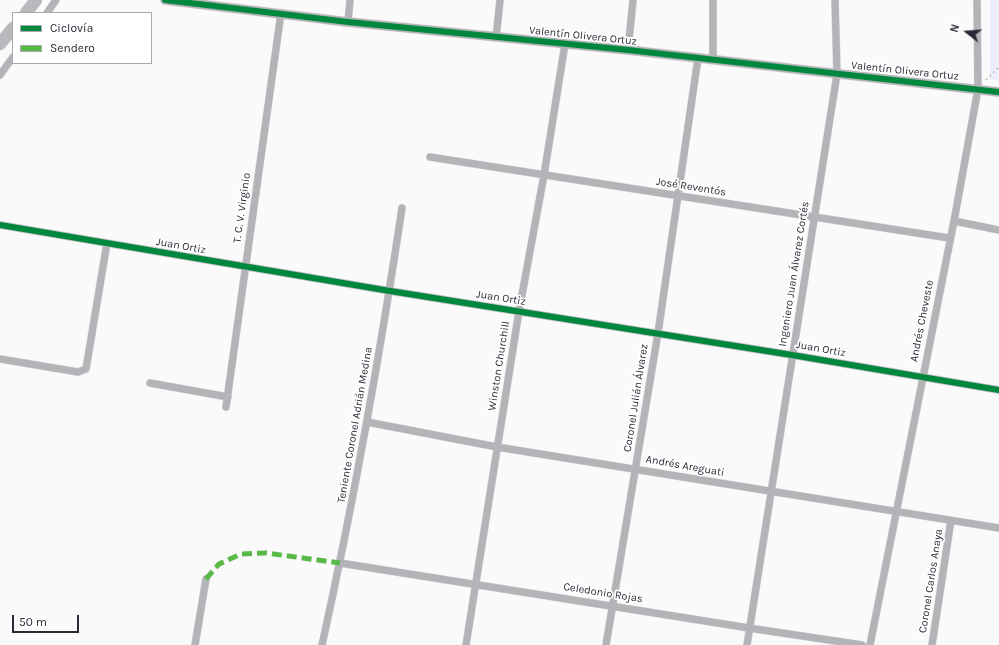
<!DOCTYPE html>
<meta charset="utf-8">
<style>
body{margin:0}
#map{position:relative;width:999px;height:645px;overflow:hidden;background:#fafafa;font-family:Karla,sans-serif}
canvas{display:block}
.legend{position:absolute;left:12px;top:12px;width:140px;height:52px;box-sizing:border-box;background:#fff;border:1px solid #aaa9ae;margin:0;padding:5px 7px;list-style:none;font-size:12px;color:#2b2835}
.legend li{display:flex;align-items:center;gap:8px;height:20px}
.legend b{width:20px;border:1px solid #aaa9ae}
.north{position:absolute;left:947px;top:12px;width:40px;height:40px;-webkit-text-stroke:3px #fff;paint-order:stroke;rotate:287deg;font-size:11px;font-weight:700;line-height:16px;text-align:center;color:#2b2835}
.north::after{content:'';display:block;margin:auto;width:14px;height:18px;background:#2b2835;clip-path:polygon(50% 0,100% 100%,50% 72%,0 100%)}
.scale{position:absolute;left:12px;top:615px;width:67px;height:18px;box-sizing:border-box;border:2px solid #2b2835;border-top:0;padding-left:5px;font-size:12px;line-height:14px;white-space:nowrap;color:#2b2835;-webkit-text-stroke:3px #fff;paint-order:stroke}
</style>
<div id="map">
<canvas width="999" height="645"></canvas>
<ul class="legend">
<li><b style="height:5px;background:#00873e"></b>Ciclovía</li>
<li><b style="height:5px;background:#58b947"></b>Sendero</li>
</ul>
<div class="north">N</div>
<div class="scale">50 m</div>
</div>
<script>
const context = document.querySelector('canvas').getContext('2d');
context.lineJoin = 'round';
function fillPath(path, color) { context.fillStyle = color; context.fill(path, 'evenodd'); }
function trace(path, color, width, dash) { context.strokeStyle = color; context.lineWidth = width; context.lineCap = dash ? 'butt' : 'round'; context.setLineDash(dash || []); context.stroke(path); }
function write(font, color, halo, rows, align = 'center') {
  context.font = font + ' Karla,sans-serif'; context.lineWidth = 3.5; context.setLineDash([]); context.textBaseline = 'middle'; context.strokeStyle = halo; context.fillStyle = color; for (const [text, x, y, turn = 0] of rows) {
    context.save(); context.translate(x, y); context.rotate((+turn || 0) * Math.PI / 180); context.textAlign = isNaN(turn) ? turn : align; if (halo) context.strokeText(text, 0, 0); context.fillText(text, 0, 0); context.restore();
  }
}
fillPath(new Path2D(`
 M 990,0 L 999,0 L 999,81 L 990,79 Z`), '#f0edfa');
const minor = new Path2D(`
 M 713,0 L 713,60
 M 47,13 L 56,0
 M 348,22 L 350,0
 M 496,38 L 500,0
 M 628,50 L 633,0
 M 0,75 L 13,57
 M 430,157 L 949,238
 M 954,221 L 999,230
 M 0,225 L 390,291 L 792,355 L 999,390
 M 0,359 L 78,372 L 86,369 L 107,243
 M 150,383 L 228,397
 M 226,407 L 281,13
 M 367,422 L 497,447 L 999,528
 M 340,563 L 749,628 L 862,645
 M 195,645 L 206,579
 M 322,645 C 354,500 380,355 402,208
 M 466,645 L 519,311 L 544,175 L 565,44
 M 606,645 L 658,333 L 698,58
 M 747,645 L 837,74 L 835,0
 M 870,645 L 954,221 L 978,89 L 977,0
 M 932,645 L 951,520`);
const tertiary = new Path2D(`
 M 165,0 L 348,22 L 628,50 L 999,92`);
const trunk = new Path2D(`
 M 26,13 L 36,0
 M 0,44 L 13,28`);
trace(minor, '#d5d4d7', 8);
trace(tertiary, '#d5d4d7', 10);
trace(trunk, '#d5d4d7', 13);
trace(new Path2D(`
 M 986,80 L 999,67`), '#b8b7b9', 1.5, [2, 3]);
trace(minor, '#b4b3b7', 7);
trace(tertiary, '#b4b3b7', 9);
trace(trunk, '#bab8bc', 12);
trace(new Path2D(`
 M 206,579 L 219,564 L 241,554 L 266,553 L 340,563`), '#58b947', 5, [10, 5]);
trace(new Path2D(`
 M 165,0 L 348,22 L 628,50 L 999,92
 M 0,225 L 390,291 L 792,355 L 999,390`), '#00873e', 6);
write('11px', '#2b2835', '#fff', [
 ["Valentín Olivera Ortuz",583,36,6],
 ["Valentín Olivera Ortuz",905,71,6],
 ["José Reventós",691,187,9],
 ["T. C. V. Virginio",242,208,-82],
 ["Juan Ortiz",181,246,10],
 ["Ingeniero Juan Álvarez Cortés",794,274,-81],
 ["Juan Ortiz",501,298,9],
 ["Andrés Cheveste",922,321,-79],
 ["Juan Ortiz",821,349,10],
 ["Winston Churchill",499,366,-81],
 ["Coronel Julián Álvarez",636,398,-81],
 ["Teniente Coronel Adrián Medina",355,425,-80],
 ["Andrés Areguati",685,466,10],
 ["Coronel Carlos Anaya",931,581,-81],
 ["Celedonio Rojas",603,593,9]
]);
</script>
